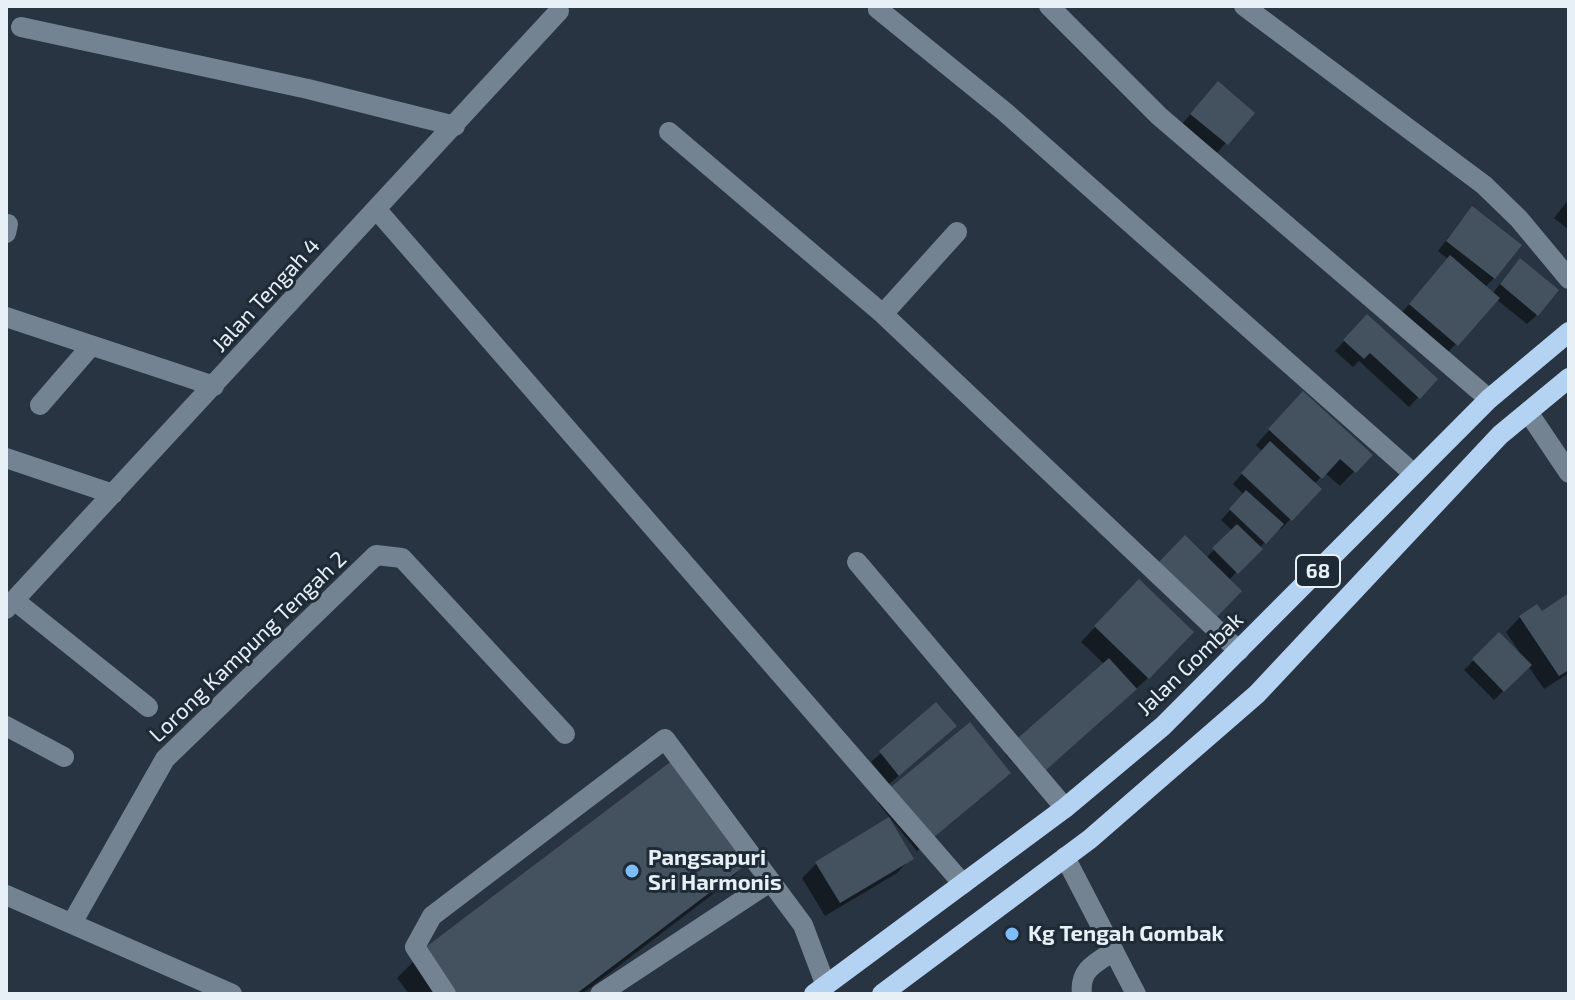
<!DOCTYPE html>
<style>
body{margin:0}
#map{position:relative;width:1575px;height:1000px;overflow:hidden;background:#283441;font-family:"Exo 2",sans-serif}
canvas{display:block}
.frame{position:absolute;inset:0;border:8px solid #e7eff7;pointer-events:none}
</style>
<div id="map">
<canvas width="1575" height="1000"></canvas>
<div class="frame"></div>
</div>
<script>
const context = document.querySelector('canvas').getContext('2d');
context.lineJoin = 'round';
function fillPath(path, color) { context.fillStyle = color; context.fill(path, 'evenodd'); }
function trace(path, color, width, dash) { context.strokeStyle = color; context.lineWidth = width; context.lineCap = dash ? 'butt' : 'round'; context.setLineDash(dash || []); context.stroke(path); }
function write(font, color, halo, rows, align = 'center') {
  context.font = font + ' "Exo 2",sans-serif'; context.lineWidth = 6; context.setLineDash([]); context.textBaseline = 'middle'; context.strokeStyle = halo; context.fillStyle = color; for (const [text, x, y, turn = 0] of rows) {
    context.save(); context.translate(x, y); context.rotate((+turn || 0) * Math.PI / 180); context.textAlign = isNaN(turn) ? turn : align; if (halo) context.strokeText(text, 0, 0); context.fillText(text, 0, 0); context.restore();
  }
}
fillPath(new Path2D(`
 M 1209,93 L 1252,113 L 1217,153 L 1182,124 Z
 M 1569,199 L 1569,230 L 1554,218 Z
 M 1463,218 L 1494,278 L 1485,287 L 1492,294 L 1511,270 L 1537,315 L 1527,324 L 1496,299 L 1442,359 L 1396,319 L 1449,260 L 1438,251 Z
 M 1358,326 L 1435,379 L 1409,407 L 1359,361 L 1353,367 L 1335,351 Z
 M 1289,408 L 1370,455 L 1340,486 L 1325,473 L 1314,484 L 1319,489 L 1281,529 L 1279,527 L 1229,580 L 1206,558 L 1233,531 L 1221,520 L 1244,495 L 1233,484 L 1262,451 L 1256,445 Z
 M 1124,596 L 1148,678 L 1031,783 L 1005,754 L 1104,664 L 1081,642 Z
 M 1569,596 L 1569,673 L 1544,689 L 1528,666 L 1494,700 L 1464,670 L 1499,635 L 1520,653 L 1506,632 L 1520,617 L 1542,614 Z
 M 936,705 L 945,736 L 889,784 L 871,762 Z
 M 1009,773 L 917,851 L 878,803 L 893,789 Z
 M 911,858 L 897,873 L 825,916 L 802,878 L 816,864 Z
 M 748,862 L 721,888 L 582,994 L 409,994 L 397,978 L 423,952 Z`), '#0007');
fillPath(new Path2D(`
 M 1218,81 L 1255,113 L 1228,145 L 1190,114 Z
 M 1472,206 L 1522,245 L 1495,279 L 1446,241 Z
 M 1450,255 L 1500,298 L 1458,346 L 1409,304 Z
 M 1520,258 L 1559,290 L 1538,316 L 1500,284 Z
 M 1367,314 L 1438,379 L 1420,399 L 1370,353 L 1364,359 L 1343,340 Z
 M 1303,391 L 1373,455 L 1356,473 L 1340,459 L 1322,479 L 1268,429 Z
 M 1270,441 L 1322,489 L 1292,521 L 1241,473 Z
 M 1246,490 L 1284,524 L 1266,544 L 1229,509 Z
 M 1237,524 L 1263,549 L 1238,574 L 1212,548 Z
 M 1185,535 L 1242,591 L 1213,621 L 1156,565 Z
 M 1139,579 L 1194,632 L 1149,679 L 1094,626 Z
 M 1569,593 L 1569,670 L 1559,676 L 1519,616 L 1537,604 L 1542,611 Z
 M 1499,632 L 1532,665 L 1504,692 L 1472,659 Z
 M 1109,658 L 1137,689 L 1046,770 L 1018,738 Z
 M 936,702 L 957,726 L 899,776 L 879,751 Z
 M 970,722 L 1011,773 L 933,838 L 891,787 Z
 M 673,760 L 750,862 L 576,994 L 455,994 L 422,950 Z
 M 889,817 L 914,859 L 840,903 L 815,862 Z`), '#44515f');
trace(new Path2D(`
 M 879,6 L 878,9 L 1005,112 L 1414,474
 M 1049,6 L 1159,116 L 1489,399
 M 1244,6 L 1484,185 L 1519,219 L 1569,279
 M 21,27 L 308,89 L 455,126
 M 669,132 L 883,314 L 1239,651
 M 377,210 L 963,884
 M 6,233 L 8,224
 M 883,314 L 957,232
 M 6,317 L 214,386
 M 40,405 L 91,346
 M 1528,412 L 1569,473
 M 6,458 L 113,494
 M 857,562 L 1065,808
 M 14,600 L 148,707
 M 6,609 L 559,11
 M 6,726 L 64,757
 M 1065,857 L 1136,994
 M 6,895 L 232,994
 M 72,923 L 165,759 L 376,555 L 402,558 L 565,734
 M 446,994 L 415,947 L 432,916 L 665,739 L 803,925 L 826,986
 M 600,994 L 770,882
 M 1082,994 C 1079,970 1095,963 1114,951`), '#748392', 20);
trace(new Path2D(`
 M 814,994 L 1065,808 L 1163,726 L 1489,399 L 1569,332
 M 882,994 L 1090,839 L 1257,694 L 1500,435 L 1569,378`), '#b4d3f3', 20);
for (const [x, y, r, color] of [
 [632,871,8,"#7fbdfa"],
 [1012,934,8,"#7fbdfa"]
]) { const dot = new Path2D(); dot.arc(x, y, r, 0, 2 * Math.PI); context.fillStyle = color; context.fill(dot); trace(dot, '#1e2a36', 3); }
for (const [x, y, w] of [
 [1318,571,44]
]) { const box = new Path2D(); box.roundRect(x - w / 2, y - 16, w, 32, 6); context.fillStyle = '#1e2a36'; context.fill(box); trace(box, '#e7eff7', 2); }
write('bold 20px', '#e7eff7', null, [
 ["68",1318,571]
]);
write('22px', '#e7eff7', '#1e2a36', [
 ["Jalan Tengah 4",266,295,-47],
 ["Lorong Kampung Tengah 2",248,647,-44],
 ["Jalan Gombak",1190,664,-44]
]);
write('bold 22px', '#e7eff7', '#1e2a36', [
 ["Pangsapuri",648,858],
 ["Sri Harmonis",648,883],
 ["Kg Tengah Gombak",1028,934]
], 'left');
</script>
